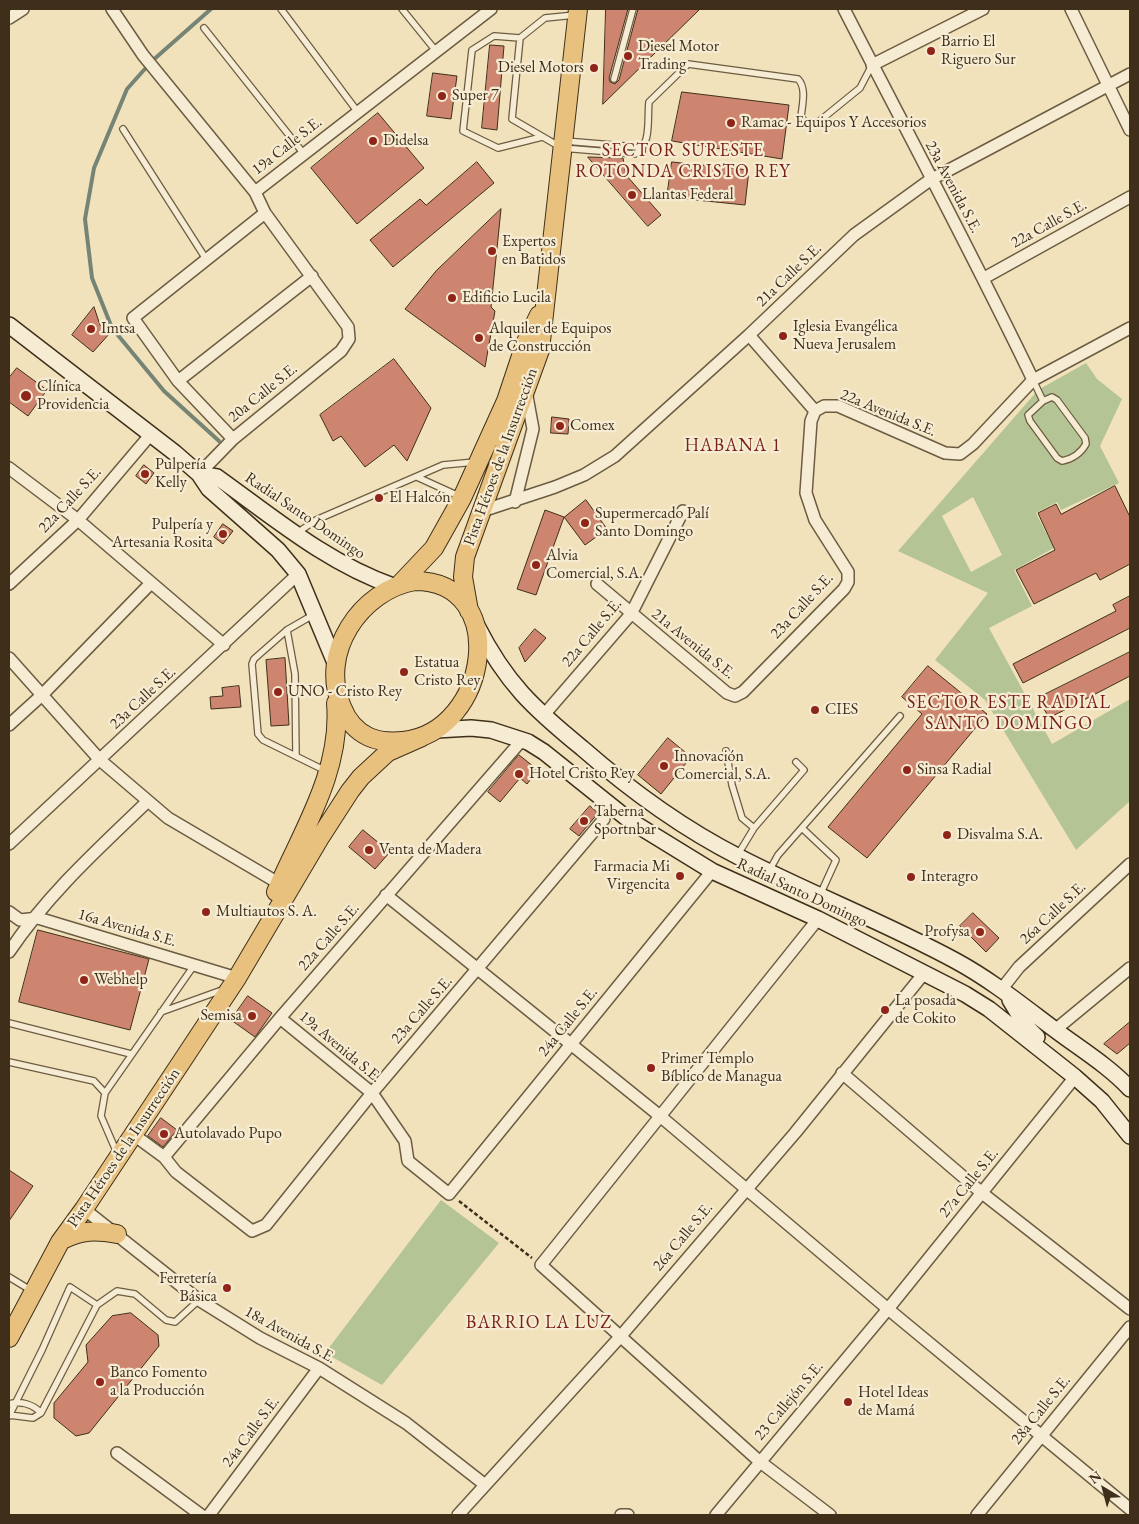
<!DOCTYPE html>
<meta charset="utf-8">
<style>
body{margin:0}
#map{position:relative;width:1139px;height:1524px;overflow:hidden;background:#f1e2bc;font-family:"EB Garamond",serif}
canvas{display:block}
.frame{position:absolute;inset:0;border:10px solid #3f2f1a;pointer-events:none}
.north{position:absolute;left:1079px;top:1464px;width:50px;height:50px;-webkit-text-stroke:4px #f6ecd3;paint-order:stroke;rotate:323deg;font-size:14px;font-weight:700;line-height:20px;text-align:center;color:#3f2f1a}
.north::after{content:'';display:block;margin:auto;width:18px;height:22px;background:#3f2f1a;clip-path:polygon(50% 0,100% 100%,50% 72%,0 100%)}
</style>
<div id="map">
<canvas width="1139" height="1524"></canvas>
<div class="frame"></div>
<div class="north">N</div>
</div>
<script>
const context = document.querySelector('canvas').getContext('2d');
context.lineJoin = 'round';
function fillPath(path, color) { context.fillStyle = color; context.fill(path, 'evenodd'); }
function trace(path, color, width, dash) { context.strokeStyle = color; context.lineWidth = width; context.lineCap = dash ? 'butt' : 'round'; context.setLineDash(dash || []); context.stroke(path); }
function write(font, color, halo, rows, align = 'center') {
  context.font = font + ' "EB Garamond",serif'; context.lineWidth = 4.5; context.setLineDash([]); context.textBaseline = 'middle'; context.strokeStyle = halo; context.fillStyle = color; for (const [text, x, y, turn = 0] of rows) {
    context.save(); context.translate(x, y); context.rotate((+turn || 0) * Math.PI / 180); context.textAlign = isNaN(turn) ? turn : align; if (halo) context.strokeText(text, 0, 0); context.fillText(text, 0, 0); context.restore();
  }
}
fillPath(new Path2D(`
 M 1086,363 L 1097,379 L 1122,399 L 1100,446 L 1119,483 L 1061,510 L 1057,502 L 1036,513 L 1054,548 L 1014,570 L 1032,606 L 989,628 L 1052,744 L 1130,699 L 1130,801 L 1076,850 L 985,700 L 935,660 L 988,593 L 898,551 L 1038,390 ZM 973,497 L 1002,555 L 971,572 L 942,516 Z
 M 441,1200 L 499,1243 L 382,1385 L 325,1353 Z`), '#b4c495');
trace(new Path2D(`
 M 211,9 L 152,61 L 127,89 L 94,168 L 85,219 L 92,278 L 112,328 L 164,391 L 219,441`), '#768475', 4);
const building = new Path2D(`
 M 606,9 L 628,9 L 609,78 L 610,82 L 615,84 L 619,80 L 638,9 L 700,9 L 603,104 Z
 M 490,45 L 504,46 L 497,130 L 482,128 Z
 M 433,73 L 457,76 L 451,119 L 427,116 Z
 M 682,92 L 789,105 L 782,159 L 672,141 Z
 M 378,113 L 424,168 L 357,224 L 311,168 Z
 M 588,157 L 623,158 L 626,175 L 661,215 L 648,226 Z
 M 477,162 L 494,183 L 393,267 L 370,240 L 420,199 L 426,205 Z
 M 672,162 L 749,170 L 745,205 L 667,197 Z
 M 501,209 L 491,307 L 495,311 L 485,367 L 405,309 L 436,271 Z
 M 94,307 L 100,325 L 110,333 L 93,352 L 72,335 Z
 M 394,359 L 431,408 L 407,461 L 394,445 L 365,467 L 341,436 L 333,441 L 320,415 Z
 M 17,368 L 47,390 L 28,416 L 9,402 L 9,378 Z
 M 552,417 L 569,419 L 568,434 L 551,433 Z
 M 144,465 L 154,473 L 146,484 L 136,476 Z
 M 1115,486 L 1130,517 L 1130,564 L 1100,580 L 1096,573 L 1034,604 L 1016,570 L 1055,550 L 1038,513 L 1056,504 L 1061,514 Z
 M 586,500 L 607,529 L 585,545 L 564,517 L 536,595 L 517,589 L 545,510 L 564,517 Z
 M 223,524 L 233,531 L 223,544 L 214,537 Z
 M 1130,596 L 1130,628 L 1023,683 L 1013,664 L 1116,611 L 1113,605 Z
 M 535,629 L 546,638 L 525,662 L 519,648 Z
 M 1130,652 L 1130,676 L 1049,718 L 1038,698 Z
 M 285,658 L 289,725 L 271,726 L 266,660 Z
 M 928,666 L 987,714 L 867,858 L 828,827 L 922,714 L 902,697 Z
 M 239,686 L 241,707 L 211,709 L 210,697 L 223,696 L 222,688 Z
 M 668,738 L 691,757 L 661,794 L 638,775 Z
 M 519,755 L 538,770 L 527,784 L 520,778 L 500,802 L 488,792 Z
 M 590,806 L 598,813 L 579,836 L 570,829 Z
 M 363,830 L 390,852 L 375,869 L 349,847 Z
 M 973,913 L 999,938 L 986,952 L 960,926 Z
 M 38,930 L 149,959 L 130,1030 L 19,1002 Z
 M 248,996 L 272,1013 L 255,1037 L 231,1020 Z
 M 1130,1022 L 1130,1043 L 1117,1054 L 1104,1044 Z
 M 161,1118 L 177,1130 L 163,1147 L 148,1136 Z
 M 9,1170 L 33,1186 L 9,1221 Z
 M 131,1313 L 158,1335 L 159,1346 L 89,1433 L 76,1436 L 54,1418 L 54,1403 L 88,1362 L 86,1345 L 112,1316 Z`);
fillPath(building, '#cd856f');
trace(building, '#3f2f1a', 1);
const lane = new Path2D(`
 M 281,9 L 357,111
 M 402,9 L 436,51
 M 575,15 L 545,18 L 520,38 L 512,119 L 562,148 L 635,154 C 652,145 647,119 649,102 L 688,64 L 798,79 C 807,88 802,106 801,117 L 807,124 L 817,123 L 860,88 L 872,65
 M 204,28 L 304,154
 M 520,38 L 494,36 L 472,50 L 463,131 L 498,148 L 542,137
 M 614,79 L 633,9
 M 123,129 L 206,259
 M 565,141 L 637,147 L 642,151
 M 1033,380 L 1043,401
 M 1052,397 L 1057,400 L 1085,438 L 1086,444 C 1081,453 1072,459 1062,461 L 1057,458 L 1030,421 L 1028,415 L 1043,401 Z
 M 417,477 L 461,497
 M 297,533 L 316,520 L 443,465 L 475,462
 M 313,615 L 287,630 L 254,659 L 252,664 L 258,734 L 263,740 L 326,771
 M 287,630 L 295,674 L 296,755
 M 726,751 L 732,785 L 742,818 L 754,828
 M 803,829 L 836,860 L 820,895
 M 737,856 L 754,828 L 804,770 L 796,762
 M 769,871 L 778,855 L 900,716
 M 161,1012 L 222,990
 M 9,1023 L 131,1054
 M 9,1062 L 94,1081 L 105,1093
 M 117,1153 L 101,1116 L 105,1093 L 195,964
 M 9,1277 L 32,1291
 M 9,1404 C 21,1401 33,1404 41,1413
 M 9,1415 L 33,1418 L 41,1413 L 97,1305 L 117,1291 L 135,1294 L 166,1320 L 175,1322 L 199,1300
 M 9,1416 L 42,1350 L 70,1287 L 97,1305`);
const street = new Path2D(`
 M 112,9 L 143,55 L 255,192
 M 844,9 C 907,132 973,255 1033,380
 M 1071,9 L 1130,130
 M 9,18 L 23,9
 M 872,65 L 983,9
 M 984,278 L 1130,197
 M 749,335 L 815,411
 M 178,381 L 312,276
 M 815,411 L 824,406 L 838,406 L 945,453 L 960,454 L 973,444 L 1033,380 L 1130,328
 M 233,439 L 178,381 L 133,318 L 265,213
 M 9,468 L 78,520 L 224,645
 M 199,474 L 233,439 L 341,351 L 349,339 L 348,327 L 265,213 L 255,192 L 491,9
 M 515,502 L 533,429 L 526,391
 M 482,511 L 555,487 L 584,475 L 615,456 L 749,335 L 854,235 L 930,180 L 1130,74
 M 9,584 L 78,520 L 151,434
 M 597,584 L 727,693 L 735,696 L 743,692 L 844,589 L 848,582 L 848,572 L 815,520 L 806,493 L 811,421 L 815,411
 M 9,658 L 100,760 L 168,818 L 280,884
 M 543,716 L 631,614 L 683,511
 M 9,725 L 42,695 L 151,583
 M 9,844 L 298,574
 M 386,895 L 660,1116 L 888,1309 L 1130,1509
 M 9,912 L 20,920 L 38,918 L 237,978
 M 818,919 L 541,1265 L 759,1461 L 830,1515
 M 9,952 C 48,894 98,849 148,801
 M 1001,990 L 1019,967 L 1130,864
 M 280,1018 L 372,1093 L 405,1141 L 408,1161 L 449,1194 L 712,871
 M 1055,1030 L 1130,968
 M 842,1073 L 982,1193 L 1130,1309
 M 134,1135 L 164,1157 L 176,1172 L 252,1231 L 266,1225 L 372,1093 L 604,819
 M 164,1157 L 280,1018 L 522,740
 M 84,1209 L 199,1300 L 260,1338 L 319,1368 L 406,1423 L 484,1484
 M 117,1453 L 201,1515
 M 209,1515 L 319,1368
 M 458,1515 L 620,1337 L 795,1133 L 925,972
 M 621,1515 L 628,1515
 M 716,1515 L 888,1309 L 1075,1077
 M 977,1515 L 1130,1327`);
const secondary = new Path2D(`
 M 9,325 L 175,453 L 199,474 L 209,489 L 278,550 L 298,574 L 336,665
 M 199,474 L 217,477 C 273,517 327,563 393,586
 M 477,626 C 506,683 533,708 582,748 C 630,790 682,828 739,857 C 811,894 886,923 956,961 C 991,980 1022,1005 1054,1029 C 1079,1048 1109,1066 1130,1089
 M 436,730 L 471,728 L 491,730 L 528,742 L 544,752 L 629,820 L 712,871 L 818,919 L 965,994 L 989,1009 L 1075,1077 L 1102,1101 L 1130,1136
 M 1010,1000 L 1025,1025 L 1037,1037`);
const primary = new Path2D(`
 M 415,581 C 511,581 490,732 403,741 C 391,742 380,742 369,737 C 356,731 347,720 342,707 C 318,653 361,590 415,581 Z
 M 400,584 L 434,548 L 462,498 L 506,401 L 525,344 L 539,315
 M 469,611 L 463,577 L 465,557 L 540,350 L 578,9
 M 276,892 C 302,831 342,771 336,703
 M 62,1240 C 82,1230 96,1230 117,1234
 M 9,1338 L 60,1242 L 84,1209 L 237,978 L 321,836 L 350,791 L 361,777 L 388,752 L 422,737`);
trace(lane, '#6c5c42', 8);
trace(street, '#6c5c42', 14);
trace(secondary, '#3f2f1a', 18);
trace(primary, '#3f2f1a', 20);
trace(new Path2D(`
 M 459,1201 L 532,1258`), '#3f2f1a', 2.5, [4, 2.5]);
trace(lane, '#f6ecd3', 5.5);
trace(street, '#f6ecd3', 11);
trace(secondary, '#f6ecd3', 15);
trace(primary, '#e8c17e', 18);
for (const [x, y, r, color] of [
 [931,51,5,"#8f2418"],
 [628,56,5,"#8f2418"],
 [594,68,5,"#8f2418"],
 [442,96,5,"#8f2418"],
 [731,123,5,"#8f2418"],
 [373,141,5,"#8f2418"],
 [632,195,5,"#8f2418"],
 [492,251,5,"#8f2418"],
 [452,298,5,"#8f2418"],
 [91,329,5,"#8f2418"],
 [783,336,5,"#8f2418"],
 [479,338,5,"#8f2418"],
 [26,396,6,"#8f2418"],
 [560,426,5,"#8f2418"],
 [145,474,5,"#8f2418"],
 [379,498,5,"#8f2418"],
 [585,523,5,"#8f2418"],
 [223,534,5,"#8f2418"],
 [536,565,5,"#8f2418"],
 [404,672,5,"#8f2418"],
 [278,692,5,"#8f2418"],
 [815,710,5,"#8f2418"],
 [664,766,5,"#8f2418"],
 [907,770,5,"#8f2418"],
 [519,774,5,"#8f2418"],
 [584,821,5,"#8f2418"],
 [947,835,5,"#8f2418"],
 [369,850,5,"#8f2418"],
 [680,876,5,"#8f2418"],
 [911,877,5,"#8f2418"],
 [206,912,5,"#8f2418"],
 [980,932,5,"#8f2418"],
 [84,980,5,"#8f2418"],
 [885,1010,5,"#8f2418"],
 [252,1016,5,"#8f2418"],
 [651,1068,5,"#8f2418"],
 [164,1134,5,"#8f2418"],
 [227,1288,5,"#8f2418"],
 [100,1382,5,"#8f2418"],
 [848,1402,5,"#8f2418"]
]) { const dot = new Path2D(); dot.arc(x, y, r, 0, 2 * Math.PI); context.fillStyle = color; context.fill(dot); trace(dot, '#f6ecd3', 2); }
write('16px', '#3f2f1a', '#f6ecd3', [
 ["Barrio El",941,42],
 ["Riguero Sur",941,60],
 ["Diesel Motor",638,47],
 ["Trading",638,65],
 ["Diesel Motors",584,68,"right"],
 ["Super 7",452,96],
 ["Ramac - Equipos Y Accesorios",741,123],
 ["Didelsa",383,141],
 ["Llantas Federal",642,195],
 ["Expertos",502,242],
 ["en Batidos",502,260],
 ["Edificio Lucila",462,298],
 ["Iglesia Evangélica",793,327],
 ["Nueva Jerusalem",793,345],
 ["Imtsa",101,329],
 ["Alquiler de Equipos",489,329],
 ["de Construcción",489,347],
 ["Clínica",37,387],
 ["Providencia",37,405],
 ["Comex",570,426],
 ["Pulpería",155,465],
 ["Kelly",155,483],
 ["El Halcón",389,498],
 ["Supermercado Palí",595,514],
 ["Santo Domingo",595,532],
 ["Pulpería y",213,525,"right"],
 ["Artesania Rosita",213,543,"right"],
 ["Alvia",546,556],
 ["Comercial, S.A.",546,574],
 ["Estatua",414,663],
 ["Cristo Rey",414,681],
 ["UNO - Cristo Rey",288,692],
 ["CIES",825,710],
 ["Innovación",674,757],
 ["Comercial, S.A.",674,775],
 ["Sinsa Radial",917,770],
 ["Hotel Cristo Rey",529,774],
 ["Taberna",594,812],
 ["Sportnbar",594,830],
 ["Disvalma S.A.",957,835],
 ["Venta de Madera",379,850],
 ["Farmacia Mi",670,867,"right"],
 ["Virgencita",670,885,"right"],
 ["Interagro",921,877],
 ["Multiautos S. A.",216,912],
 ["Profysa",970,932,"right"],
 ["Webhelp",94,980],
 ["La posada",895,1001],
 ["de Cokito",895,1019],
 ["Semisa",242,1016,"right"],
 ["Primer Templo",661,1059],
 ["Bíblico de Managua",661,1077],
 ["Autolavado Pupo",174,1134],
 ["Ferretería",217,1279,"right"],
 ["Básica",217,1297,"right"],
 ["Banco Fomento",110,1373],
 ["a la Producción",110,1391],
 ["Hotel Ideas",858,1393],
 ["de Mamá",858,1411]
], 'left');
write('16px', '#3f2f1a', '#f6ecd3', [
 ["19a Calle S.E.",287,146,-38],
 ["23a Avenida S.E.",953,187,62],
 ["22a Calle S.E.",1049,224,-29],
 ["21a Calle S.E.",789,275,-44],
 ["20a Calle S.E.",263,393,-39],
 ["22a Avenida S.E.",888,413,22],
 ["Pista Héroes de la Insurrección",501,457,-70],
 ["22a Calle S.E.",70,500,-47],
 ["Radial Santo Domingo",305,516,34],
 ["23a Calle S.E.",802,606,-47],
 ["22a Calle S.E.",592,633,-50],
 ["21a Avenida S.E.",693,644,39],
 ["23a Calle S.E.",143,698,-43],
 ["Radial Santo Domingo",802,893,25],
 ["26a Calle S.E.",1053,913,-43],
 ["16a Avenida S.E.",127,928,16],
 ["22a Calle S.E.",329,937,-49],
 ["23a Calle S.E.",422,1010,-49],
 ["24a Calle S.E.",568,1022,-51],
 ["19a Avenida S.E.",340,1047,40],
 ["Pista Héroes de la Insurrección",124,1148,-56],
 ["27a Calle S.E.",969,1183,-51],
 ["26a Calle S.E.",683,1237,-50],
 ["18a Avenida S.E.",290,1335,29],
 ["23 Callejón S.E.",789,1401,-50],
 ["28a Calle S.E.",1041,1410,-51],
 ["24a Calle S.E.",251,1432,-53]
]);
context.letterSpacing = '1px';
write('18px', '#7a1f14', '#f6ecd3', [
 ["SECTOR SURESTE",683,151],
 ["ROTONDA CRISTO REY",683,172],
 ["HABANA 1",733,446],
 ["SECTOR ESTE RADIAL",1009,703],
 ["SANTO DOMINGO",1009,724],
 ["BARRIO LA LUZ",539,1323]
]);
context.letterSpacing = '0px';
</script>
